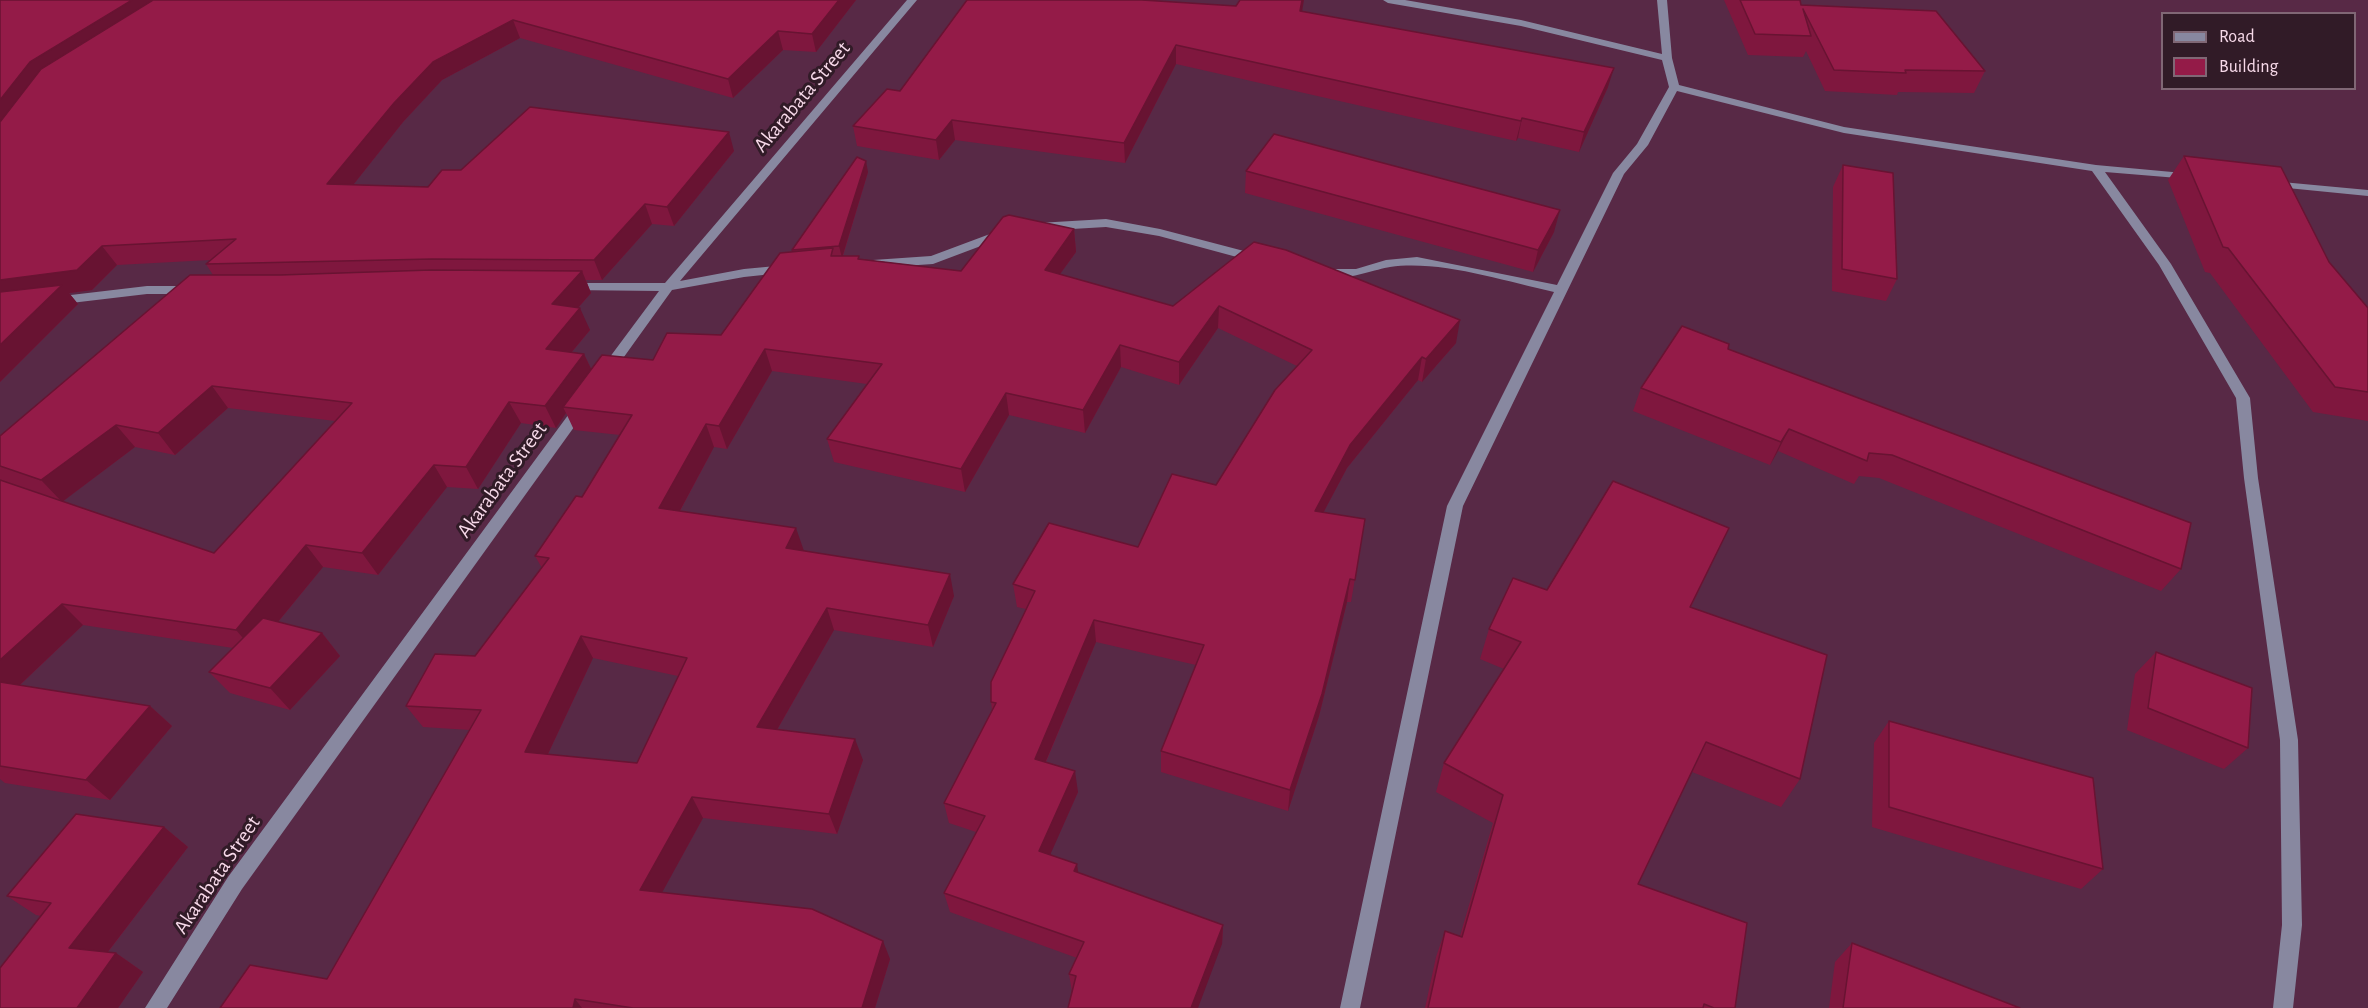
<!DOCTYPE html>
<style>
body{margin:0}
#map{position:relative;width:2368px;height:1008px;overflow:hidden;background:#582946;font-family:"Alegreya Sans",sans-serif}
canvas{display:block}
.legend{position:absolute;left:2161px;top:12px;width:195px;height:78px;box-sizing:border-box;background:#311b27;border:2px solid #806775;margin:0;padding:8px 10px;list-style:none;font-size:18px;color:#f7d9e9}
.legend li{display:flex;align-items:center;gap:12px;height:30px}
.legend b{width:30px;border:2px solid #806775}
</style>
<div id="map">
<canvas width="2368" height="1008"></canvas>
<ul class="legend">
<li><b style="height:8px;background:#8888a0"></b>Road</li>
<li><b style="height:16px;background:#941b48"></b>Building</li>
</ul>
</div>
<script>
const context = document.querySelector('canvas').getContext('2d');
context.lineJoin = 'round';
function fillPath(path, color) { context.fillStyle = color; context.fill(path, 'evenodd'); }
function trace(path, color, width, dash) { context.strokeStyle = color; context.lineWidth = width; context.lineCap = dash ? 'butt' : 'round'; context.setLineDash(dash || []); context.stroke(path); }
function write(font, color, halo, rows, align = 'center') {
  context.font = font + ' "Alegreya Sans",sans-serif'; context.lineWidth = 6; context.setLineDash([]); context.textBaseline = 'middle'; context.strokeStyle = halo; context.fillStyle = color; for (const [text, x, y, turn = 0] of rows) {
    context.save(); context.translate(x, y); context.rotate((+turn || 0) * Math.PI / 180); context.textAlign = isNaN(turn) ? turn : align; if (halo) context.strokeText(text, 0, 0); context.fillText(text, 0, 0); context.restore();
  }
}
fillPath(new Path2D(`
 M 907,0 L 917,0 L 680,281 L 744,269 L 787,265 L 791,266 L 793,269 L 791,272 L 744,277 L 672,290 L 611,375 L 601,375 L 599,372 L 601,369 L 659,291 L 569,290 L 565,289 L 563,286 L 565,283 L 665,283 Z
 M 1383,0 L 1405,0 L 1521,20 L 1662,54 L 1657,0 L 1667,0 L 1672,58 L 1679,85 L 1844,127 L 2096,165 L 2194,174 L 2194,178 L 2190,179 L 2105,172 L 2171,264 L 2250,398 L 2258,478 L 2298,740 L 2302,925 L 2293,1008 L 2273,1008 L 2282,925 L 2280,740 L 2244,478 L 2236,398 L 2159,265 L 2092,171 L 1844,133 L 1677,91 L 1648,145 L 1624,174 L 1463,506 L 1360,1008 L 1340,1008 L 1447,506 L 1554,292 C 1503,281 1441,260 1390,267 C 1372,270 1328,287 1314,273 L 1320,269 L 1356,269 L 1386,260 L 1417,257 L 1557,285 L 1613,173 L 1637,144 L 1669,87 L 1662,60 L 1521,26 L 1388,3 Z
 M 2271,181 L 2368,190 L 2368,196 L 2267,186 L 2267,182 Z
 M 1106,219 L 1160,229 L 1263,256 L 1265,259 L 1259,263 L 1159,236 L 1106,227 L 1038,231 L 1032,227 L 1038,223 Z
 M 1006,228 L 1012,232 L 1010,235 L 933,264 L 873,268 L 867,264 L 873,260 L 931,256 Z
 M 147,286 L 191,286 L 197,290 L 191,294 L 147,294 L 54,305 L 48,301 L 54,297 Z
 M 582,401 L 587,403 L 589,406 L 587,409 L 242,889 L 167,1008 L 145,1008 L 228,877 L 577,403 Z`), '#8888a0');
fillPath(new Path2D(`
 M 0,0 L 856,0 L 816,52 L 783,50 L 733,98 L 520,38 L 442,80 L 403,122 L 353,185 L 428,187 L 461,170 L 734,151 L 674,226 L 652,224 L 602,280 L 586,280 L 591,293 L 578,308 L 590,330 L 572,352 L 584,354 L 591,369 L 653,360 L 721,335 L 793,252 L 792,250 L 868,172 L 843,256 L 860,259 L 961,271 L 1074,229 L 1076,252 L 1060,274 L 1173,306 L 1254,242 L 1456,343 L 1422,382 L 1418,380 L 1347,468 L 1323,513 L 1365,519 L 1351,602 L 1347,602 L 1319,716 L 1288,811 L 1161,772 L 1161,751 L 1196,665 L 1096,642 L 1046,762 L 1078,792 L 1050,854 L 1078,872 L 1223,925 L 1222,944 L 1072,992 L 1069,974 L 1077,958 L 950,912 L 944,893 L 976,832 L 949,823 L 944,803 L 992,710 L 991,702 L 1026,609 L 1017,607 L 1013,584 L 1138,547 L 1216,485 L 1297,366 L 1218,328 L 1179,385 L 1121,367 L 1085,433 L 1009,415 L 965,492 L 834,462 L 827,439 L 867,384 L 772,371 L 727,449 L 714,447 L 680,511 L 804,551 L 954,596 L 933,647 L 834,630 L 777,730 L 863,760 L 837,834 L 703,818 L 662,892 L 890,959 L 875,1008 L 220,1008 L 327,979 L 470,730 L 423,727 L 406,706 L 475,656 L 542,568 L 535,556 L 582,497 L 620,435 L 574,430 L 566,413 L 556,428 L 521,423 L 478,489 L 447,487 L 378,575 L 323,567 L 278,622 L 322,633 L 340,656 L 290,710 L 230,693 L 209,672 L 233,648 L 83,625 L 20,685 L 150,706 L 172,726 L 110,800 L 5,783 L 0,779 L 0,436 L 213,275 L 206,264 L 210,260 L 117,265 L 92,290 L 69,293 L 78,304 L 0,382 ZM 228,408 L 335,421 L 214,553 L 63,501 L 135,447 L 175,455 ZM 593,658 L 678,676 L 637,763 L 548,754 Z
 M 1724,0 L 1800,0 L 1801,5 L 1985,71 L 1974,93 L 1898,92 L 1897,95 L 1825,91 L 1806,51 L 1803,57 L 1748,55 Z
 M 1302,11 L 1608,87 L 1579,152 L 1518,138 L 1516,141 L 1176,64 L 1125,163 L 955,140 L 939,160 L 857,146 L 853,126 L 900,91 Z
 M 2184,156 L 2329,262 L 2368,308 L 2368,421 L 2313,412 L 2210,273 L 2205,272 L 2168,180 Z
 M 1843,165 L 1897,279 L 1886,301 L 1832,291 L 1833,187 Z
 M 1246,171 L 1554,232 L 1533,272 L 1245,193 Z
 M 1728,349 L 2181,569 L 2161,591 L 1879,478 L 1859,476 L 1854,484 L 1778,451 L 1770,465 L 1633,411 L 1641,388 Z
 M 1714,559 L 1691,607 L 1800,779 L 1781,807 L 1692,772 L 1638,884 L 1735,1008 L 1425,1008 L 1436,957 L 1445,931 L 1460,936 L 1493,823 L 1436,792 L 1444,763 L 1504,669 L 1480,659 L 1489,629 L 1547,590 Z
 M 2156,652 L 2248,748 L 2224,769 L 2127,730 L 2135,674 Z
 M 1889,721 L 2103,869 L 2081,889 L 1872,827 L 1874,743 Z
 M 164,827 L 188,847 L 108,952 L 116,953 L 143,972 L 118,1008 L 0,1008 L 41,916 L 36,915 L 7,896 Z
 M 1852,943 L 2020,1008 L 1829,1008 L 1835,962 Z`), '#7f173e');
fillPath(new Path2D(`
 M 132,0 L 172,0 L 0,137 L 0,100 L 30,62 Z
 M 839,0 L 856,0 L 816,52 L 812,34 Z
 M 1302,0 L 1304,0 L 1299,30 L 1300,11 Z
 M 513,20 L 520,38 L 442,80 L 403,122 L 338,204 L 327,184 L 394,103 L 433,62 Z
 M 778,31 L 783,50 L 733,98 L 728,79 Z
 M 1176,45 L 1176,64 L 1125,163 L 1124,143 Z
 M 1614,68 L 1608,87 L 1579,152 L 1584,132 Z
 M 1522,118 L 1518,138 L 1516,141 L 1521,121 Z
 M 952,120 L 955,140 L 939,160 L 936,140 Z
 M 729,132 L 734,151 L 674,226 L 667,207 Z
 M 866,161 L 868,172 L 842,258 L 839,246 Z
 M 645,204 L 652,224 L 602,280 L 594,260 Z
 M 1560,210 L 1554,232 L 1533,272 L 1538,250 Z
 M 1074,229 L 1076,252 L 1047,292 L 1045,270 Z
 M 102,246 L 117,265 L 92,290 L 69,293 L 78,304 L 0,382 L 0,280 Z
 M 582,271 L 591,293 L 562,326 L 552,304 Z
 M 1219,306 L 1218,328 L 1179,385 L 1179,362 Z
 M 580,308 L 590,330 L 556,371 L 546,349 Z
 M 1460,320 L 1456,343 L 1422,382 L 1426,359 Z
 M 1120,345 L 1121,367 L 1085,433 L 1083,410 Z
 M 765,349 L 772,371 L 727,449 L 719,426 Z
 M 584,354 L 594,375 L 563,407 L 566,413 L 556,428 L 545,406 Z
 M 1422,357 L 1418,380 L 1347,468 L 1312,534 L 1315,511 L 1350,445 Z
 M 212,386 L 228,408 L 175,455 L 158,433 Z
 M 1006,393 L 1009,415 L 965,492 L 961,469 Z
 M 509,402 L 521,423 L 478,489 L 466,467 Z
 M 706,424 L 714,447 L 669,531 L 659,508 Z
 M 116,425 L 135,447 L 62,502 L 41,480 Z
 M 1789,429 L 1778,451 L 1770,465 L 1781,442 Z
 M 434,465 L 447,487 L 378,575 L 362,553 Z
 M 796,528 L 804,551 L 786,548 Z
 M 306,545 L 323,567 L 254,651 L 236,630 Z
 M 950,574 L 954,596 L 933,647 L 928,625 Z
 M 1350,579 L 1347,602 L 1319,716 L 1288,811 L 1290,790 Z
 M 62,604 L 83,625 L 4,700 L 0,696 L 0,660 Z
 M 827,608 L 834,630 L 766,749 L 757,727 Z
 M 1094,620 L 1096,642 L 1038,780 L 1035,759 Z
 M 322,633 L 340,656 L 290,710 L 270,688 Z
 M 581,636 L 593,658 L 539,773 L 525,752 Z
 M 150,706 L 172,726 L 110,800 L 86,780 Z
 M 855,739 L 863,760 L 837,834 L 829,814 Z
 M 1075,771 L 1078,792 L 1043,871 L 1039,851 Z
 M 692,797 L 703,818 L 653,909 L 640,890 Z
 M 164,827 L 188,847 L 97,966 L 69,948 Z
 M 1077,864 L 1080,884 L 1074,871 Z
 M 1223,925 L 1222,944 L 1198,1008 L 1191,1008 Z
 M 883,941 L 890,959 L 875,1008 L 862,1008 Z
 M 116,953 L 143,972 L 118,1008 L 77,1008 Z
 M 575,999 L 582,1008 L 573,1008 Z`), '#681332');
const building = new Path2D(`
 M 0,0 L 132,0 L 30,62 L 0,100 Z
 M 153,0 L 839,0 L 812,34 L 778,31 L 728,79 L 513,20 L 433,62 L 394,103 L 327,184 L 428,187 L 442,170 L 461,170 L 530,107 L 729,132 L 667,207 L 645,204 L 594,260 L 432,259 L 206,264 L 236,239 L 102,246 L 77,270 L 0,280 L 0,122 L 41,69 Z
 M 967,0 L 1142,0 L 1236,6 L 1240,0 L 1302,0 L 1300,11 L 1614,68 L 1584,132 L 1522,118 L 1521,121 L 1176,45 L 1124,143 L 952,120 L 936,140 L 853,126 L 887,89 L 900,91 Z
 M 1740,0 L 1800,0 L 1801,5 L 1936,11 L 1985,71 L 1905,70 L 1906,73 L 1834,70 L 1803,9 L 1811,36 L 1755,34 Z
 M 1274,134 L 1560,210 L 1538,250 L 1246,171 Z
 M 2184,156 L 2281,167 L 2329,262 L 2368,308 L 2368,392 L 2335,387 L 2228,248 L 2223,247 Z
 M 857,157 L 866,161 L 839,246 L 792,250 Z
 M 1843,165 L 1893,173 L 1897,279 L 1842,269 Z
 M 1009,215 L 1074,229 L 1045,270 L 1173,306 L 1254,242 L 1286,250 L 1460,320 L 1426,359 L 1422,357 L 1350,445 L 1315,511 L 1365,519 L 1355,580 L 1350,579 L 1322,694 L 1290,790 L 1161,751 L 1204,645 L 1094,620 L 1035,759 L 1075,771 L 1039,851 L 1077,864 L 1074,871 L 1223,925 L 1191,1008 L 1068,1008 L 1076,976 L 1069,974 L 1084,942 L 944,893 L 985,816 L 944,803 L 996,703 L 991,702 L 991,682 L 1035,591 L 1013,584 L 1049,523 L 1138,547 L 1172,474 L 1216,485 L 1275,390 L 1312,350 L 1219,306 L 1179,362 L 1120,345 L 1083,410 L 1006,393 L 961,469 L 827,439 L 882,364 L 765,349 L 719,426 L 706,424 L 659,508 L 796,528 L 786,548 L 950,574 L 928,625 L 827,608 L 757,727 L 855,739 L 829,814 L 692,797 L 640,890 L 812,909 L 883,941 L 862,1008 L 633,1008 L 575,999 L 573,1008 L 220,1008 L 250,965 L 327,979 L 481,710 L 406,706 L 435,654 L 475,656 L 549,558 L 535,556 L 576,496 L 582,497 L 632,415 L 563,407 L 602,355 L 653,360 L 667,333 L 721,335 L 780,253 L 833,248 L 831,256 L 859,256 L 858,259 L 961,271 L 1003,217 ZM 581,636 L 687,658 L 637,763 L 525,752 Z
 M 431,270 L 582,271 L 552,304 L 580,308 L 546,349 L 584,354 L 545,406 L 509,402 L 466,467 L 434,465 L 362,553 L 306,545 L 236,630 L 62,604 L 0,660 L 0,480 L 214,553 L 352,403 L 212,386 L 158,433 L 116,425 L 41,480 L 0,466 L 0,436 L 190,275 L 280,275 Z
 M 62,285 L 0,345 L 0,292 Z
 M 1682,326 L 1729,344 L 1728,349 L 2191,523 L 2181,569 L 1892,455 L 1869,453 L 1867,461 L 1789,429 L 1781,442 L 1641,388 Z
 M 1613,481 L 1729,528 L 1690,607 L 1827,655 L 1800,779 L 1706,742 L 1638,884 L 1747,923 L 1735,1008 L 1714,1008 L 1704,1004 L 1703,1008 L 1428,1008 L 1445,931 L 1462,937 L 1503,795 L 1444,763 L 1521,642 L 1489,629 L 1513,578 L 1547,590 Z
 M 263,618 L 322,633 L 270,688 L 209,672 Z
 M 2156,652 L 2252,688 L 2248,748 L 2148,708 Z
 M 0,682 L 150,706 L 86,780 L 0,766 Z
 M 1889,721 L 2093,778 L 2103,869 L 1889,807 Z
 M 76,814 L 164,827 L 69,948 L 116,953 L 77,1008 L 0,1008 L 0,968 L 51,903 L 7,896 Z
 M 1852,943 L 2020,1008 L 1843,1008 Z`);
fillPath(building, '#941b48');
trace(building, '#681332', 1.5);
write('21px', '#f7d9e9', '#311b27', [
 ["Akarabata Street",802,97,-50],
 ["Akarabata Street",502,480,-54],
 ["Akarabata Street",217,875,-56]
]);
</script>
